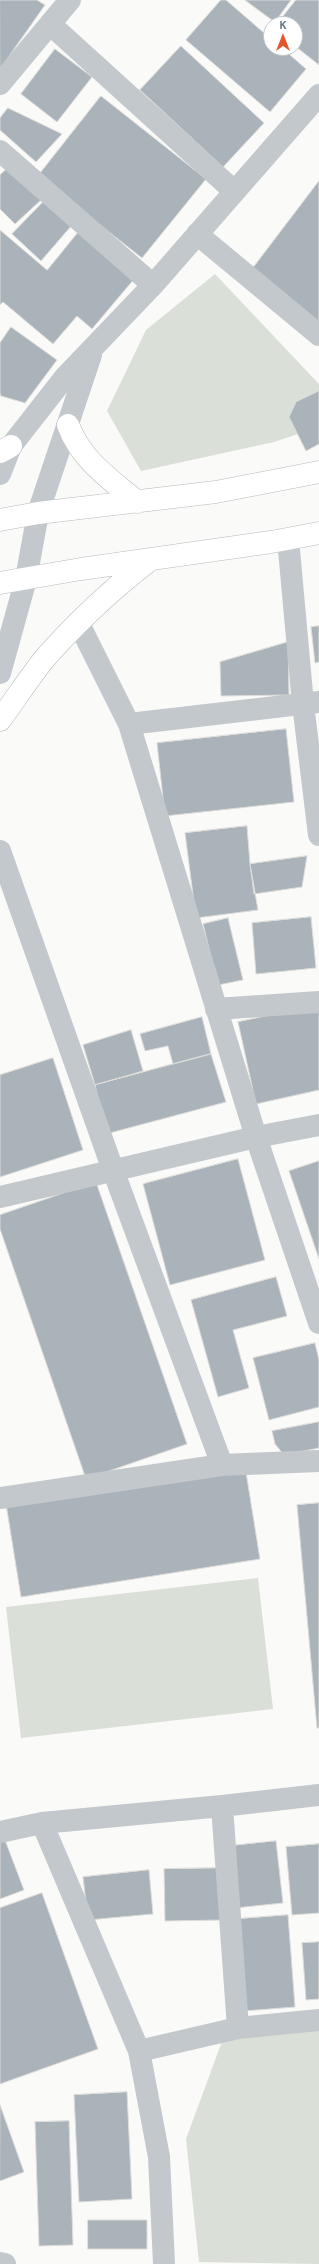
<!DOCTYPE html>
<style>
body{margin:0}
#map{position:relative;width:319px;height:2264px;overflow:hidden;background:#fafaf8;font-family:"DM Sans",sans-serif}
canvas{display:block}
.north{position:absolute;left:263px;top:16px;width:40px;height:40px;box-sizing:border-box;background:#fff;border:1px solid #c1c8cd;border-radius:50%;rotate:0deg;font-size:11px;font-weight:700;line-height:16px;text-align:center;color:#657683}
.north::after{content:'';display:block;margin:auto;width:14px;height:18px;background:#e4572e;clip-path:polygon(50% 0,100% 100%,50% 72%,0 100%)}
</style>
<div id="map">
<canvas width="319" height="2264"></canvas>
<div class="north">K</div>
</div>
<script>
const context = document.querySelector('canvas').getContext('2d');
context.lineJoin = 'round';
function fillPath(path, color) { context.fillStyle = color; context.fill(path, 'evenodd'); }
function trace(path, color, width, dash) { context.strokeStyle = color; context.lineWidth = width; context.lineCap = dash ? 'butt' : 'round'; context.setLineDash(dash || []); context.stroke(path); }
fillPath(new Path2D(`
 M 215,274 L 319,384 L 319,427 L 274,442 L 141,471 L 107,411 L 146,330 Z
 M 258,1578 L 273,1709 L 21,1738 L 6,1607 Z
 M 319,2027 L 319,2264 L 199,2262 L 186,2139 L 224,2036 Z`), '#dadfd7');
const building = new Path2D(`
 M 0,0 L 37,0 L 45,5 L 0,69 Z
 M 221,0 L 226,0 L 271,39 L 271,48 L 282,48 L 306,69 L 270,112 L 186,40 Z
 M 245,0 L 291,0 L 275,22 Z
 M 296,0 L 319,0 L 319,65 L 295,46 L 295,24 L 277,24 Z
 M 181,46 L 264,123 L 223,167 L 140,90 Z
 M 55,49 L 92,77 L 57,122 L 21,94 Z
 M 101,96 L 206,179 L 142,258 L 38,176 Z
 M 8,108 L 62,134 L 36,162 L 0,130 L 0,118 Z
 M 11,165 L 42,199 L 15,224 L 0,209 L 0,175 Z
 M 319,181 L 319,324 L 250,272 Z
 M 46,199 L 72,225 L 41,261 L 12,234 Z
 M 89,219 L 145,266 L 92,329 L 77,316 L 53,344 L 3,302 L 0,305 L 0,230 L 47,270 Z
 M 11,327 L 57,360 L 25,403 L 1,396 L 0,393 L 0,343 Z
 M 319,391 L 319,444 L 306,451 L 289,417 L 296,402 Z
 M 319,626 L 319,662 L 315,663 L 311,627 Z
 M 288,642 L 289,695 L 221,696 L 220,662 Z
 M 286,729 L 294,802 L 165,816 L 157,743 Z
 M 247,826 L 250,864 L 258,910 L 196,918 L 185,833 Z
 M 307,856 L 302,887 L 254,894 L 250,864 Z
 M 311,917 L 316,968 L 256,974 L 252,923 Z
 M 228,918 L 243,980 L 218,985 L 203,924 Z
 M 319,1005 L 319,1090 L 256,1104 L 238,1022 Z
 M 202,1017 L 211,1054 L 173,1064 L 168,1046 L 145,1051 L 140,1034 Z
 M 131,1030 L 143,1071 L 95,1085 L 83,1045 Z
 M 211,1054 L 226,1102 L 106,1134 L 95,1085 Z
 M 53,1058 L 83,1150 L 0,1177 L 0,1075 Z
 M 238,1159 L 265,1260 L 170,1285 L 143,1184 Z
 M 319,1161 L 319,1259 L 289,1171 Z
 M 96,1182 L 187,1444 L 86,1479 L 0,1229 L 0,1215 Z
 M 276,1277 L 287,1316 L 233,1330 L 249,1388 L 218,1397 L 191,1300 Z
 M 315,1343 L 319,1360 L 319,1407 L 269,1420 L 253,1358 Z
 M 319,1422 L 319,1448 L 284,1455 L 275,1444 L 272,1431 Z
 M 245,1466 L 260,1559 L 21,1597 L 6,1504 Z
 M 319,1503 L 319,1728 L 317,1728 L 297,1505 Z
 M 5,1840 L 24,1890 L 0,1899 L 0,1841 Z
 M 276,1841 L 283,1903 L 235,1908 L 229,1846 Z
 M 319,1844 L 319,1913 L 292,1915 L 286,1847 Z
 M 221,1868 L 222,1920 L 165,1921 L 164,1869 Z
 M 149,1870 L 153,1914 L 88,1920 L 83,1877 Z
 M 42,1893 L 98,2049 L 0,2084 L 0,1908 Z
 M 288,1915 L 295,2007 L 244,2011 L 237,1919 Z
 M 319,1942 L 319,1999 L 306,2000 L 302,1943 Z
 M 127,2092 L 132,2199 L 79,2202 L 74,2095 Z
 M 0,2105 L 24,2172 L 0,2181 Z
 M 69,2121 L 73,2245 L 39,2246 L 35,2122 Z
 M 88,2220 L 147,2220 L 147,2249 L 88,2249 Z`);
fillPath(building, '#aab3b9');
trace(building, '#dcdcda', 1);
const major = new Path2D(`
 M 68,425 C 82,461 108,477 137,502
 M 0,452 L 11,446
 M 0,520 L 38,513 L 216,492 L 319,472
 M 0,583 L 81,569 L 271,542 L 319,533
 M 0,720 C 15,700 29,678 45,658 C 77,622 112,589 150,560`);
trace(major, '#b5babe', 23);
trace(new Path2D(`
 M 50,24 L 234,191
 M 0,84 L 70,0
 M 0,151 L 153,285
 M 197,234 L 319,335
 M 0,474 L 11,446 L 65,377 L 153,285 L 319,95
 M 288,539 L 303,704 L 319,835
 M 78,622 L 129,724 L 256,1137 L 319,1323
 M 0,673 L 26,579 L 38,513 L 91,355
 M 129,724 L 319,702
 M 0,851 L 113,1170 L 222,1465
 M 216,1009 L 319,1002
 M 0,1197 L 256,1137 L 319,1125
 M 0,1498 L 222,1465 L 319,1461
 M 222,1806 L 238,2028
 M 42,1823 L 139,2051 L 159,2157 L 164,2264
 M 0,1832 L 42,1823 L 222,1806 L 319,1795
 M 139,2051 L 238,2028 L 319,2020
 M 0,2263 L 5,2264`), '#c3c8cc', 22);
trace(major, '#fff', 22);
</script>
